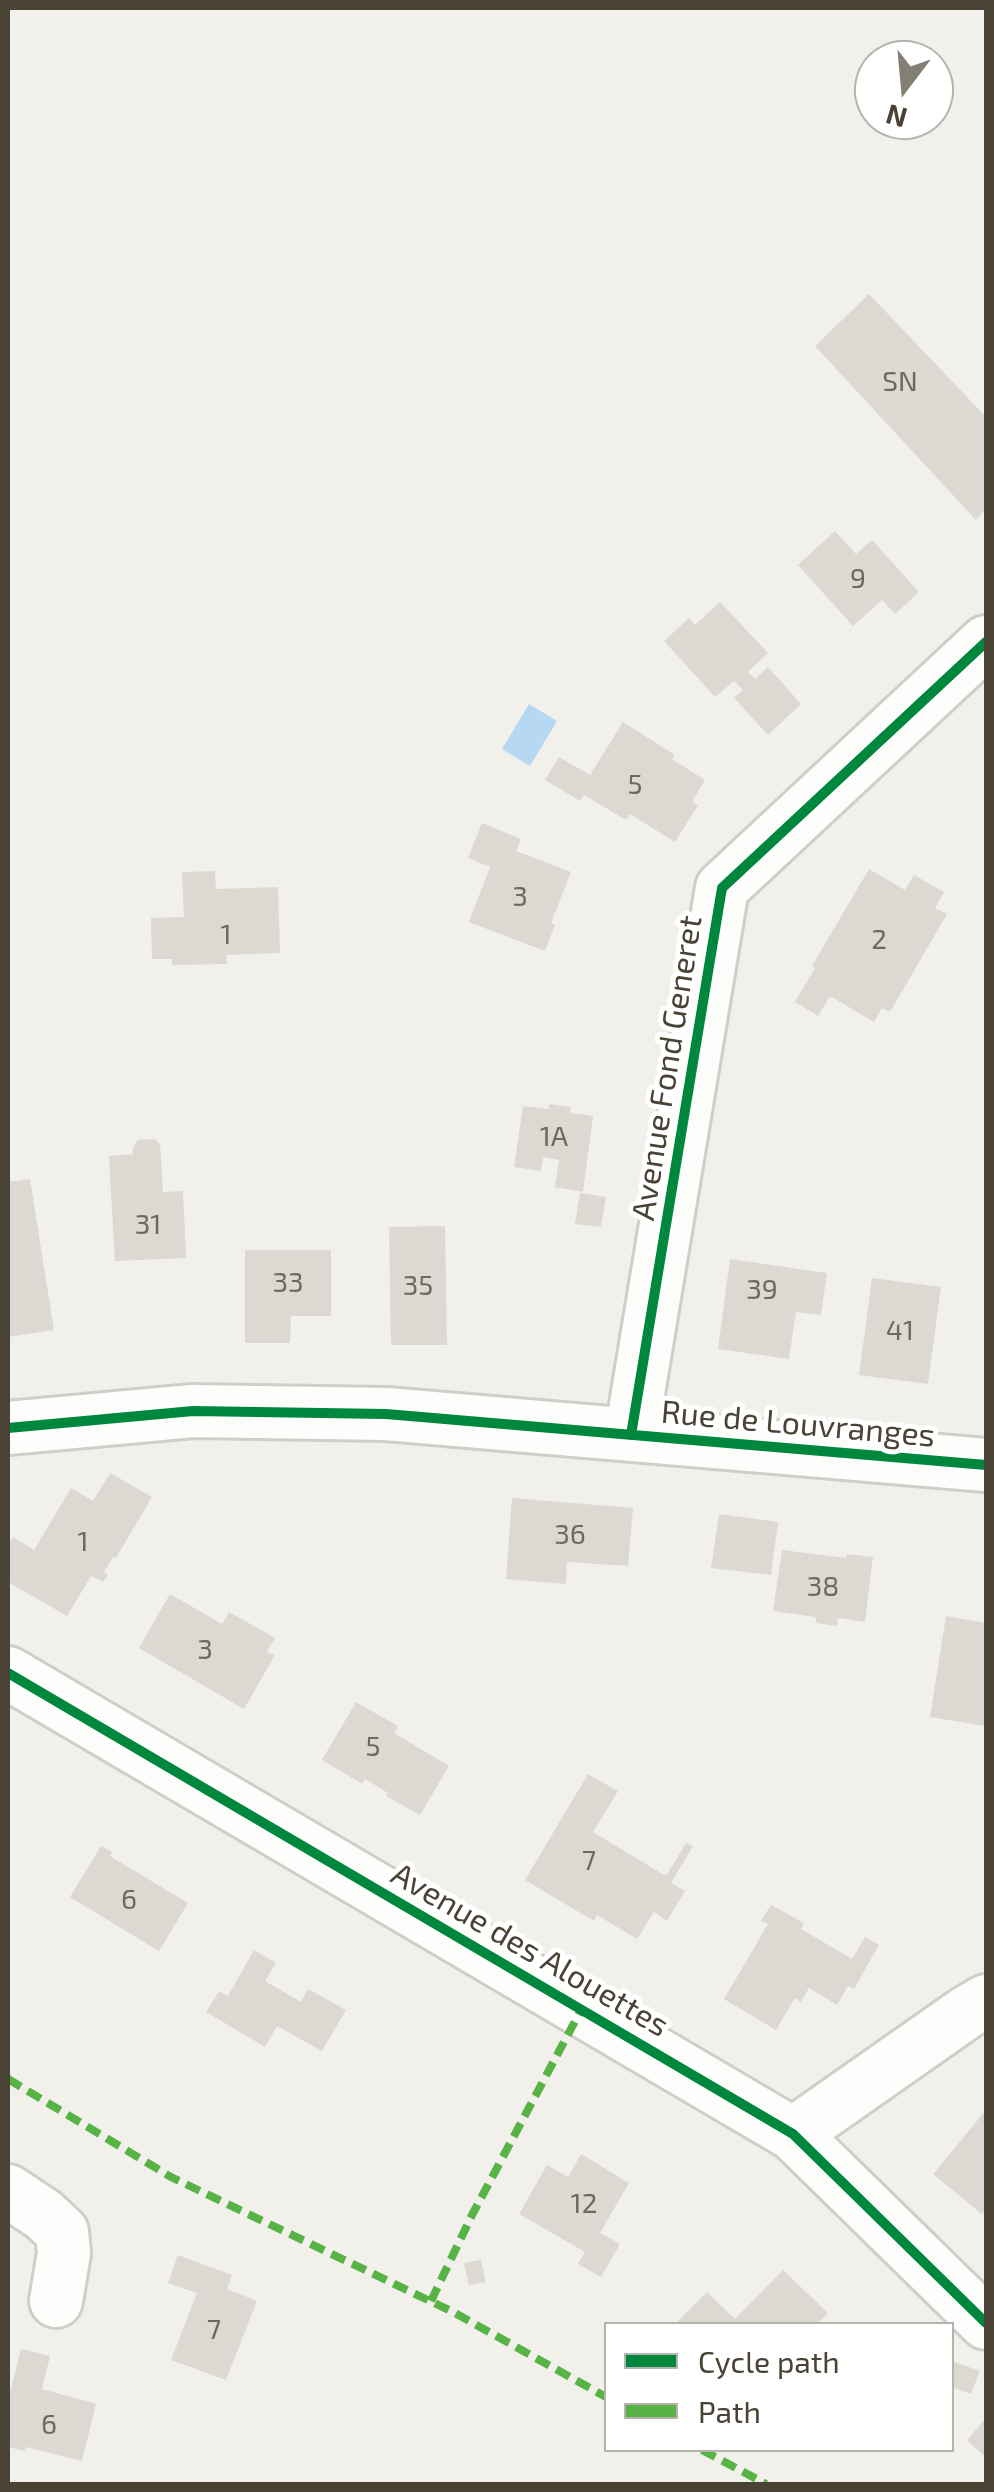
<!DOCTYPE html>
<style>
body{margin:0}
#map{position:relative;width:994px;height:2492px;overflow:hidden;background:#f2f0ea;font-family:"Exo 2",sans-serif}
canvas{display:block}
.frame{position:absolute;inset:0;border:10px solid #494235;pointer-events:none}
.legend{position:absolute;left:604px;top:2322px;width:350px;height:130px;box-sizing:border-box;background:#fff;border:2px solid #b6b3ae;margin:0;padding:12px 18px;list-style:none;font-size:30px;color:#494235}
.legend li{display:flex;align-items:center;gap:20px;height:50px}
.legend b{width:50px;border:2px solid #b6b3ae}
.north{position:absolute;left:854px;top:40px;width:100px;height:100px;box-sizing:border-box;background:#fff;border:2px solid #b6b3ae;border-radius:50%;rotate:196deg;font-size:28px;font-weight:700;line-height:40px;text-align:center;color:#494235}
.north::after{content:'';display:block;margin:auto;width:35px;height:45px;background:#847f74;clip-path:polygon(50% 0,100% 100%,50% 72%,0 100%)}
</style>
<div id="map">
<canvas width="994" height="2492"></canvas>
<div class="frame"></div>
<ul class="legend">
<li><b style="height:12px;background:#00873e"></b>Cycle path</li>
<li><b style="height:12px;background:#57b346"></b>Path</li>
</ul>
<div class="north">N</div>
</div>
<script>
const context = document.querySelector('canvas').getContext('2d');
context.lineJoin = 'round';
function fillPath(path, color) { context.fillStyle = color; context.fill(path, 'evenodd'); }
function trace(path, color, width, dash) { context.strokeStyle = color; context.lineWidth = width; context.lineCap = dash ? 'butt' : 'round'; context.setLineDash(dash || []); context.stroke(path); }
function write(font, color, halo, rows, align = 'center') {
  context.font = font + ' "Exo 2",sans-serif'; context.lineWidth = 10; context.setLineDash([]); context.textBaseline = 'middle'; context.strokeStyle = halo; context.fillStyle = color; for (const [text, x, y, turn = 0] of rows) {
    context.save(); context.translate(x, y); context.rotate((+turn || 0) * Math.PI / 180); context.textAlign = isNaN(turn) ? turn : align; if (halo) context.strokeText(text, 0, 0); context.fillText(text, 0, 0); context.restore();
  }
}
fillPath(new Path2D(`
 M 529,704 L 557,721 L 530,766 L 502,749 Z`), '#b7d8f3');
fillPath(new Path2D(`
 M 869,294 L 986,417 L 986,509 L 976,520 L 815,346 Z
 M 835,531 L 856,554 L 872,540 L 919,592 L 895,614 L 882,600 L 853,626 L 798,565 Z
 M 720,602 L 768,653 L 748,672 L 755,679 L 768,667 L 801,704 L 768,735 L 734,698 L 743,690 L 734,681 L 715,697 L 664,641 L 689,618 L 695,625 Z
 M 623,722 L 675,755 L 672,759 L 705,780 L 692,802 L 698,805 L 675,842 L 630,814 L 626,820 L 584,795 L 580,801 L 545,780 L 559,757 L 590,775 Z
 M 482,823 L 521,839 L 516,851 L 571,872 L 551,923 L 555,925 L 545,951 L 469,922 L 490,867 L 468,858 Z
 M 869,869 L 905,890 L 914,875 L 944,892 L 935,908 L 947,914 L 890,1012 L 882,1008 L 874,1022 L 830,996 L 818,1016 L 795,1002 L 815,968 L 812,966 Z
 M 215,871 L 216,889 L 278,887 L 280,953 L 226,955 L 227,964 L 172,965 L 172,959 L 152,959 L 151,918 L 184,917 L 182,872 Z
 M 549,1104 L 571,1107 L 570,1113 L 593,1116 L 583,1192 L 555,1187 L 559,1160 L 543,1157 L 541,1171 L 514,1167 L 523,1106 L 549,1109 Z
 M 155,1139 L 160,1144 L 163,1192 L 183,1191 L 186,1258 L 115,1261 L 109,1156 L 133,1154 L 133,1147 L 138,1140 Z
 M 30,1179 L 54,1330 L 8,1337 L 8,1182 Z
 M 580,1193 L 606,1197 L 601,1227 L 575,1224 Z
 M 445,1226 L 447,1345 L 391,1345 L 389,1227 Z
 M 245,1250 L 331,1250 L 331,1316 L 291,1316 L 290,1343 L 245,1343 Z
 M 730,1259 L 827,1273 L 821,1315 L 796,1312 L 789,1359 L 718,1349 Z
 M 872,1278 L 941,1287 L 928,1384 L 859,1375 Z
 M 110,1473 L 152,1497 L 116,1558 L 113,1557 L 104,1572 L 108,1575 L 103,1582 L 91,1576 L 67,1616 L 8,1582 L 8,1546 L 13,1537 L 34,1550 L 71,1488 L 93,1501 Z
 M 512,1498 L 633,1508 L 628,1566 L 567,1562 L 566,1584 L 506,1579 Z
 M 719,1514 L 778,1522 L 771,1575 L 711,1568 Z
 M 782,1550 L 846,1558 L 847,1554 L 873,1557 L 865,1622 L 838,1618 L 837,1626 L 816,1623 L 816,1617 L 773,1611 Z
 M 170,1594 L 222,1624 L 229,1612 L 275,1638 L 267,1652 L 275,1655 L 244,1709 L 139,1648 Z
 M 946,1616 L 986,1623 L 986,1726 L 930,1717 Z
 M 356,1702 L 398,1726 L 394,1733 L 449,1766 L 420,1815 L 386,1796 L 388,1793 L 365,1779 L 362,1784 L 322,1760 Z
 M 588,1774 L 618,1791 L 593,1832 L 666,1876 L 686,1843 L 693,1846 L 671,1883 L 685,1891 L 667,1921 L 654,1912 L 637,1939 L 597,1915 L 594,1921 L 525,1880 Z
 M 101,1846 L 112,1852 L 110,1856 L 188,1903 L 159,1951 L 70,1897 Z
 M 771,1905 L 804,1923 L 801,1929 L 852,1959 L 865,1937 L 879,1945 L 854,1989 L 848,1986 L 837,2005 L 809,1988 L 801,2002 L 795,1998 L 776,2030 L 724,1999 L 768,1924 L 761,1921 Z
 M 254,1950 L 276,1963 L 265,1981 L 301,2002 L 308,1989 L 346,2010 L 322,2051 L 277,2026 L 265,2047 L 206,2012 L 219,1991 L 228,1996 Z
 M 986,2110 L 986,2208 L 982,2214 L 933,2174 Z
 M 581,2154 L 629,2183 L 600,2233 L 620,2244 L 601,2277 L 578,2264 L 585,2252 L 519,2214 L 547,2165 L 568,2177 Z
 M 178,2255 L 232,2275 L 227,2289 L 257,2301 L 226,2380 L 171,2360 L 197,2293 L 168,2283 Z
 M 481,2260 L 486,2282 L 469,2285 L 464,2263 Z
 M 783,2270 L 828,2313 L 817,2324 L 675,2324 L 707,2292 L 735,2319 Z
 M 21,2349 L 50,2356 L 42,2389 L 96,2404 L 82,2461 L 26,2447 L 25,2451 L 8,2447 L 8,2400 Z
 M 952,2361 L 980,2371 L 971,2394 L 952,2387 Z
 M 986,2418 L 986,2458 L 967,2440 Z`), '#dcd9d3');
const minor = new Path2D(`
 M 8,1428 L 193,1411 L 386,1414 L 986,1465
 M 631,1435 L 722,888 L 986,642
 M 8,1673 L 793,2134 L 986,2323
 M 793,2134 L 967,2012 L 986,2001
 M 8,2191 L 44,2215 L 62,2232 L 64,2253 L 56,2301`);
trace(minor, '#d0cec8', 58);
trace(minor, '#fdfdfc', 52);
trace(new Path2D(`
 M 8,2079 L 171,2177 L 455,2313 L 606,2397
 M 431,2301 L 472,2215 L 581,2010
 M 702,2450 L 766,2484`), '#57b346', 8, [15, 8]);
trace(new Path2D(`
 M 8,1428 L 193,1411 L 386,1414 L 986,1465
 M 631,1435 L 722,888 L 986,642
 M 8,1673 L 793,2134 L 986,2323`), '#00873e', 10);
write('28px', '#6e685d', null, [
 ["SN",900,382],
 ["9",858,579],
 ["5",635,785],
 ["3",520,897],
 ["1",226,935],
 ["2",879,940],
 ["1A",554,1137],
 ["31",148,1225],
 ["33",288,1283],
 ["35",418,1286],
 ["39",762,1290],
 ["41",900,1331],
 ["36",570,1535],
 ["1",83,1542],
 ["38",823,1587],
 ["3",205,1650],
 ["5",373,1747],
 ["7",589,1861],
 ["6",129,1900],
 ["12",584,2204],
 ["7",214,2330],
 ["6",49,2425]
]);
write('32px', '#494235', '#fff', [
 ["Avenue Fond Generet",667,1068,-81],
 ["Rue de Louvranges",798,1424,5],
 ["Avenue des Alouettes",530,1950,30]
]);
</script>
